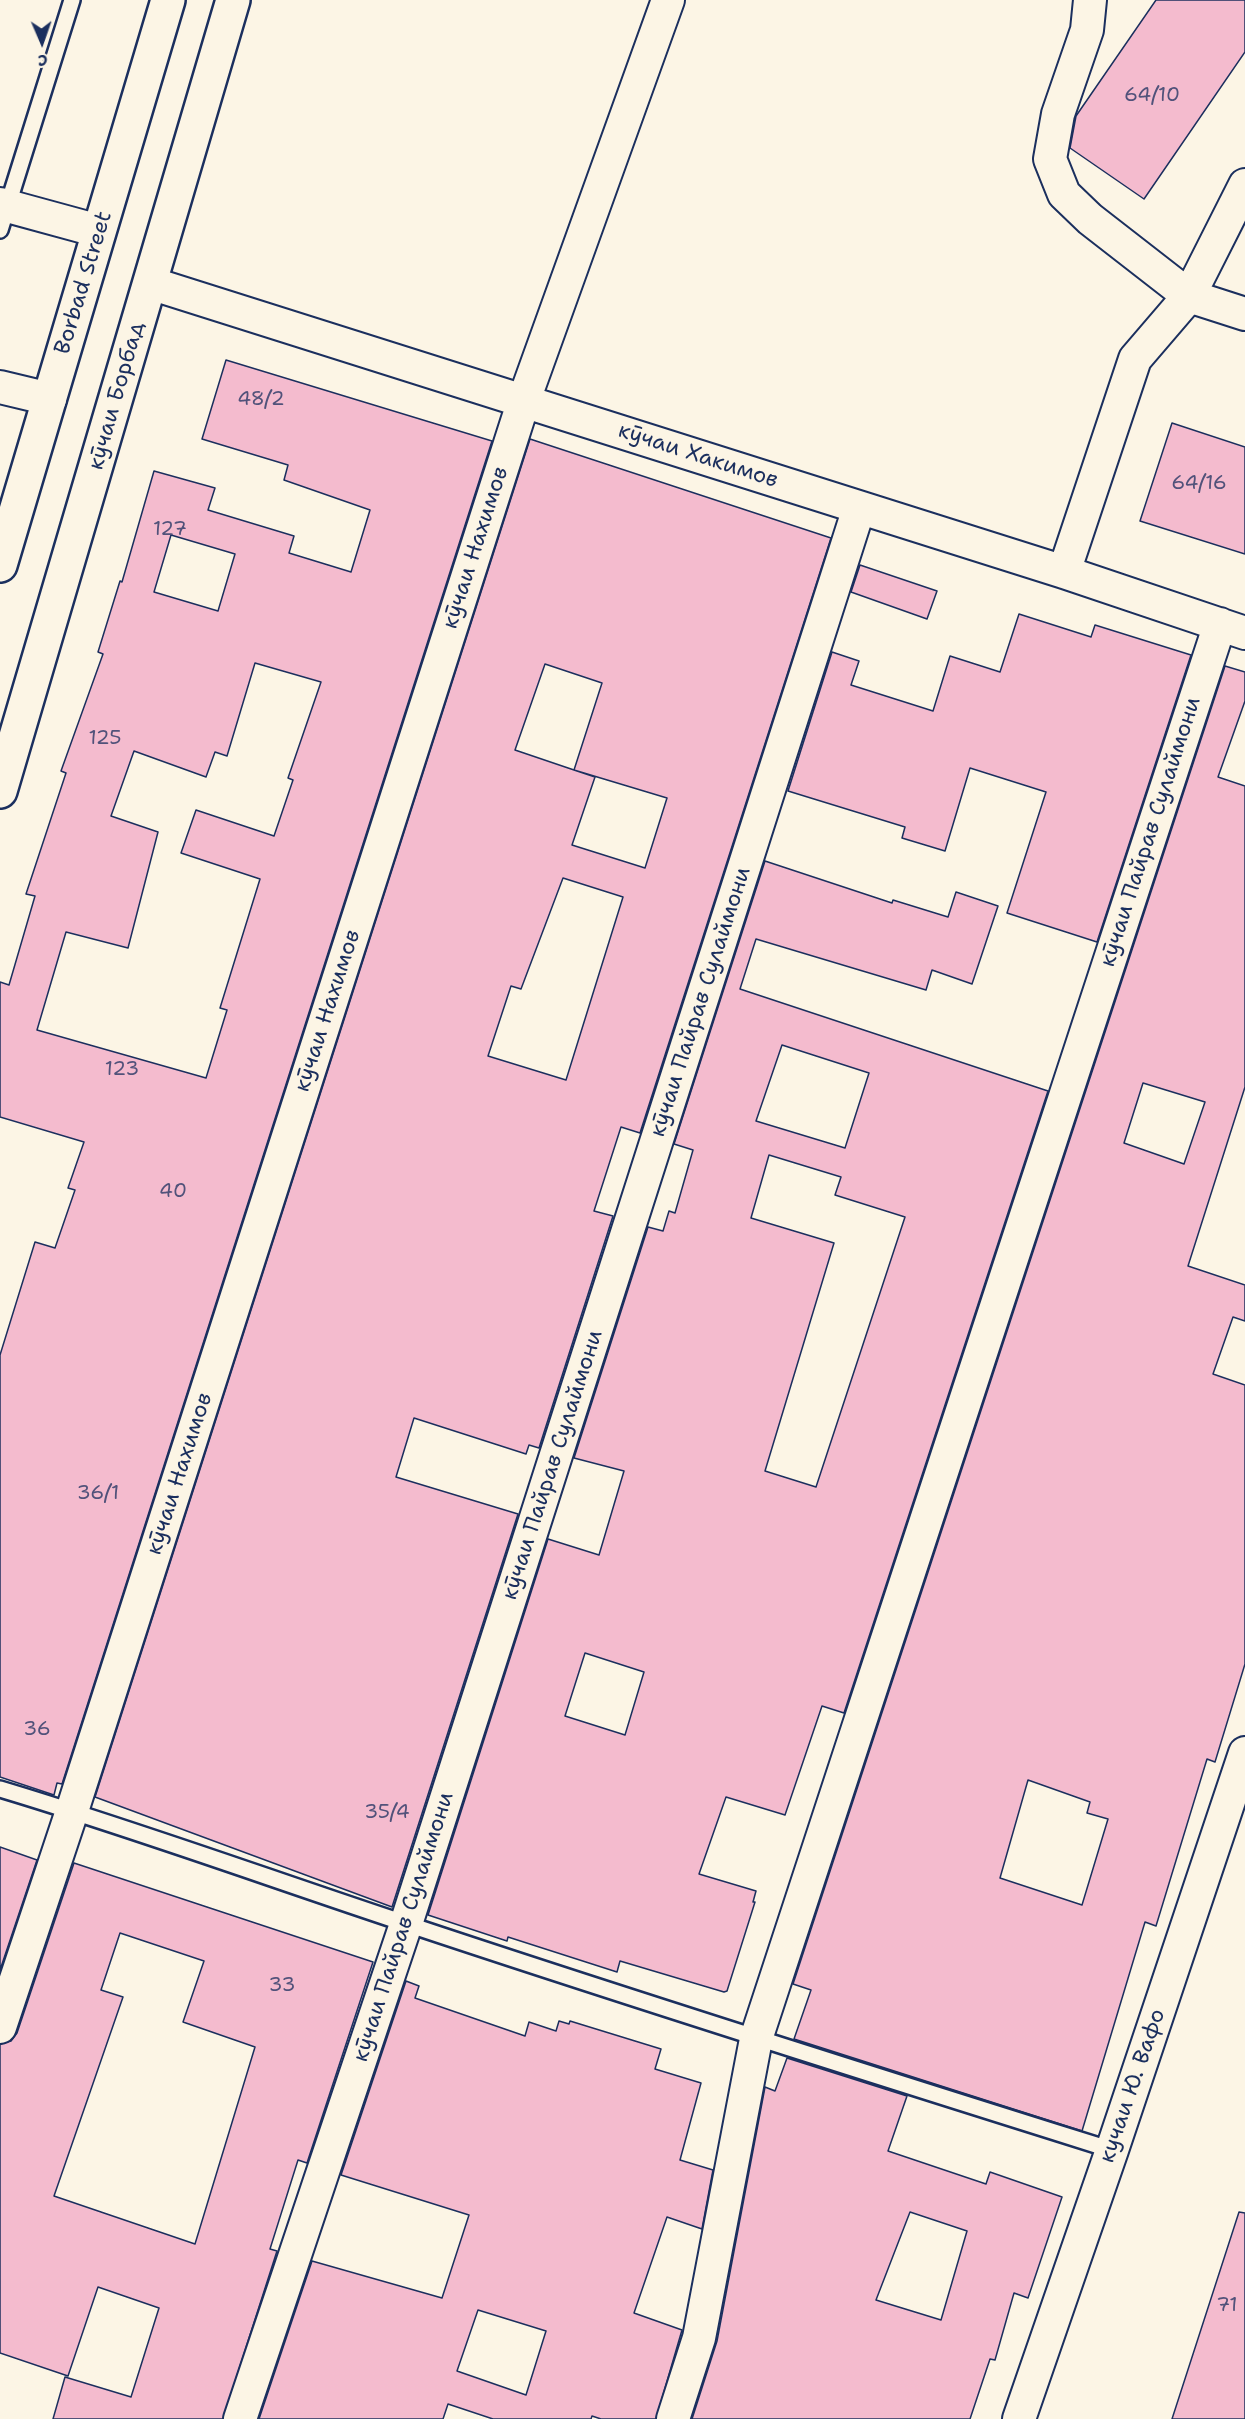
<!DOCTYPE html>
<meta charset="utf-8">
<style>
body{margin:0}
#map{position:relative;width:1245px;height:2419px;overflow:hidden;background:#fcf5e5;font-family:"Shantell Sans",sans-serif}
canvas{display:block}
.north{position:absolute;left:12px;top:12px;width:60px;height:60px;-webkit-text-stroke:4px #fcf5e5;paint-order:stroke;rotate:178deg;font-size:16px;font-weight:700;line-height:24px;text-align:center;color:#1b2f5e}
.north::after{content:'';display:block;margin:auto;width:21px;height:27px;background:#1b2f5e;clip-path:polygon(50% 0,100% 100%,50% 72%,0 100%)}
</style>
<div id="map">
<canvas width="1245" height="2419"></canvas>
<div class="north">С</div>
</div>
<script>
const context = document.querySelector('canvas').getContext('2d');
context.lineJoin = 'round';
function fillPath(path, color) { context.fillStyle = color; context.fill(path, 'evenodd'); }
function trace(path, color, width, dash) { context.strokeStyle = color; context.lineWidth = width; context.lineCap = dash ? 'butt' : 'round'; context.setLineDash(dash || []); context.stroke(path); }
function write(font, color, halo, rows, align = 'center') {
  context.font = font + ' "Shantell Sans",sans-serif'; context.lineWidth = 6; context.setLineDash([]); context.textBaseline = 'middle'; context.strokeStyle = halo; context.fillStyle = color; for (const [text, x, y, turn = 0] of rows) {
    context.save(); context.translate(x, y); context.rotate((+turn || 0) * Math.PI / 180); context.textAlign = isNaN(turn) ? turn : align; if (halo) context.strokeText(text, 0, 0); context.fillText(text, 0, 0); context.restore();
  }
}
const building = new Path2D(`
 M 1156,0 L 1245,0 L 1245,52 L 1144,199 L 1070,148 L 1076,116 Z
 M 226,360 L 492,441 L 62,1784 L 57,1783 L 54,1795 L 0,1777 L 0,1355 L 35,1242 L 55,1248 L 75,1190 L 68,1188 L 84,1142 L 0,1117 L 0,982 L 9,985 L 35,896 L 26,894 L 66,773 L 61,771 L 103,654 L 98,652 L 120,581 L 122,582 L 154,471 L 215,488 L 208,510 L 294,536 L 289,553 L 351,572 L 370,510 L 284,480 L 288,465 L 202,439 ZM 171,535 L 235,554 L 218,611 L 154,592 ZM 255,663 L 321,682 L 288,778 L 293,780 L 274,836 L 196,810 L 181,853 L 260,879 L 220,1008 L 227,1010 L 206,1078 L 37,1030 L 66,932 L 128,948 L 158,832 L 111,816 L 134,751 L 206,777 L 215,752 L 227,756 Z
 M 1172,423 L 1245,447 L 1245,554 L 1140,521 Z
 M 530,439 L 831,538 L 640,1133 L 621,1127 L 594,1211 L 613,1216 L 539,1448 L 529,1445 L 526,1454 L 414,1418 L 396,1477 L 518,1514 L 392,1907 L 95,1797 ZM 545,664 L 602,683 L 574,770 L 515,750 ZM 574,770 L 667,798 L 645,868 L 572,845 L 595,777 ZM 563,878 L 623,897 L 566,1080 L 488,1056 L 511,986 L 521,989 Z
 M 860,565 L 937,591 L 927,619 L 851,592 Z
 M 1019,614 L 1091,637 L 1095,625 L 1191,655 L 1097,942 L 1007,913 L 1046,792 L 970,768 L 945,851 L 902,838 L 905,827 L 788,791 L 832,652 L 859,661 L 851,685 L 933,711 L 950,656 L 1000,672 Z
 M 1225,666 L 1245,672 L 1245,701 L 1218,777 L 1245,786 L 1245,1087 L 1188,1266 L 1245,1285 L 1245,1321 L 1233,1317 L 1213,1374 L 1245,1385 L 1245,1664 L 1215,1762 L 1207,1759 L 1156,1926 L 1145,1922 L 1082,2131 L 794,2039 L 811,1990 L 793,1984 ZM 1143,1083 L 1205,1102 L 1184,1164 L 1124,1143 ZM 1028,1780 L 1090,1802 L 1087,1813 L 1108,1819 L 1082,1905 L 1000,1878 Z
 M 765,861 L 892,903 L 893,900 L 948,917 L 956,892 L 998,906 L 972,984 L 932,970 L 926,990 L 756,939 L 740,989 L 1048,1091 L 844,1713 L 822,1706 L 785,1815 L 726,1797 L 699,1874 L 756,1891 L 753,1902 L 755,1902 L 727,1991 L 724,1992 L 620,1961 L 617,1972 L 508,1937 L 507,1941 L 428,1915 L 548,1539 L 599,1555 L 624,1471 L 574,1458 L 648,1227 L 663,1231 L 669,1211 L 675,1213 L 693,1150 L 674,1144 ZM 782,1045 L 869,1073 L 845,1148 L 756,1121 ZM 769,1155 L 841,1177 L 835,1195 L 905,1217 L 816,1487 L 765,1471 L 834,1243 L 751,1218 ZM 585,1653 L 644,1672 L 625,1735 L 565,1716 Z
 M 0,1847 L 37,1860 L 0,1970 Z
 M 74,1863 L 373,1962 L 307,2163 L 298,2160 L 270,2249 L 277,2251 L 223,2419 L 53,2419 L 65,2377 L 131,2397 L 159,2308 L 98,2287 L 68,2376 L 0,2353 L 0,2044 L 11,2041 L 17,2033 ZM 120,1933 L 204,1961 L 183,2022 L 255,2047 L 195,2244 L 54,2196 L 123,1997 L 101,1990 Z
 M 406,1981 L 419,1986 L 415,1998 L 525,2036 L 529,2022 L 556,2031 L 559,2021 L 569,2024 L 570,2021 L 661,2049 L 655,2069 L 701,2083 L 680,2160 L 713,2170 L 702,2229 L 667,2217 L 634,2313 L 682,2330 L 656,2419 L 601,2419 L 592,2416 L 591,2419 L 493,2419 L 448,2404 L 443,2419 L 259,2419 L 312,2261 L 442,2298 L 469,2215 L 341,2175 ZM 478,2310 L 546,2331 L 526,2395 L 457,2371 Z
 M 787,2058 L 907,2096 L 888,2151 L 986,2184 L 990,2172 L 1062,2197 L 1028,2298 L 1014,2293 L 995,2360 L 990,2359 L 970,2419 L 692,2419 L 717,2341 L 765,2087 L 775,2091 ZM 910,2212 L 967,2231 L 941,2320 L 876,2300 Z
 M 1239,2212 L 1245,2213 L 1245,2419 L 1172,2419 Z`);
fillPath(building, '#f4bbce');
trace(building, '#1b2f5e', 1.5);
const service = new Path2D(`
 M 0,230 L 72,0
 M 0,1789 C 137,1830 271,1879 407,1924 C 641,2002 876,2076 1112,2150`);
const minor = new Path2D(`
 M 1090,0 L 1087,30 L 1058,114 L 1050,159 L 1064,194 L 1090,219 L 1189,296 L 1245,314
 M 0,204 L 99,231
 M 150,283 L 1064,572 L 1245,633
 M 0,387 L 50,399
 M 1064,572 L 1135,359 L 1189,296 L 1245,185
 M 0,2027 L 72,1811 L 524,400 L 668,0
 M 240,2419 L 406,1924 L 859,508
 M 673,2419 L 699,2338 L 756,2039 L 1220,624
 M 1019,2419 L 1112,2150 L 1245,1753`);
const secondary = new Path2D(`
 M 0,565 L 168,0
 M 0,791 L 233,0`);
trace(service, '#1b2f5e', 20);
trace(minor, '#1b2f5e', 36);
trace(secondary, '#1b2f5e', 38);
trace(service, '#fcf5e5', 15);
trace(minor, '#fcf5e5', 32);
trace(secondary, '#fcf5e5', 33);
write('20px', '#51527a', null, [
 ["64/10",1152,96],
 ["48/2",261,400],
 ["64/16",1199,484],
 ["127",170,530],
 ["125",105,739],
 ["123",122,1070],
 ["40",173,1192],
 ["36/1",98,1494],
 ["36",37,1730],
 ["35/4",387,1813],
 ["33",282,1986],
 ["71",1227,2306]
]);
write('22px', '#1b2f5e', '#fcf5e5', [
 ["Borbad Street",84,283,-73],
 ["кӯчаи Борбад",117,396,-74],
 ["кӯчаи Хакимов",698,456,18],
 ["кӯчаи Нахимов",476,548,-72],
 ["кӯчаи Пайрав Сулаймони",1151,832,-72],
 ["кӯчаи Пайрав Сулаймони",701,1002,-72],
 ["кӯчаи Нахимов",328,1011,-72],
 ["кӯчаи Пайрав Сулаймони",553,1465,-72],
 ["кӯчаи Нахимов",180,1474,-72],
 ["кӯчаи Пайрав Сулаймони",404,1927,-72],
 ["кучаи Ю. Вафо",1133,2086,-71]
]);
</script>
